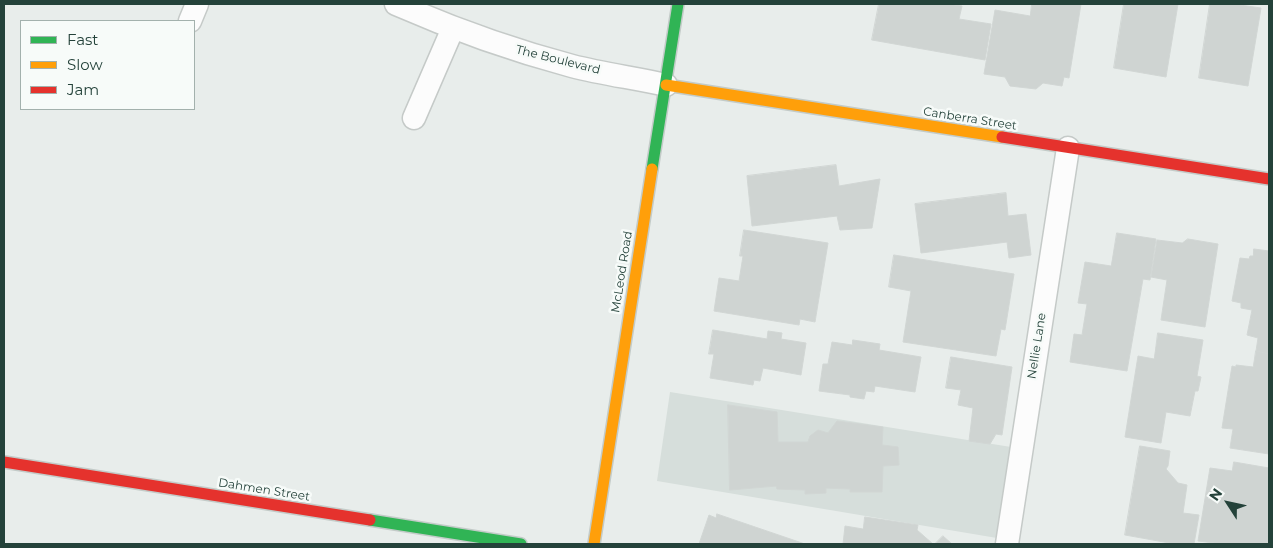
<!DOCTYPE html>
<style>
body{margin:0}
#map{position:relative;width:1273px;height:548px;overflow:hidden;background:#e8edeb;font-family:Montserrat,sans-serif}
canvas{display:block}
.frame{position:absolute;inset:0;border:5px solid #24423a;pointer-events:none}
.legend{position:absolute;left:20px;top:20px;width:175px;height:90px;box-sizing:border-box;background:#f7fbf9;border:1px solid #a3b1ad;margin:0;padding:6px 9px;list-style:none;font-size:15px;color:#24423a}
.legend li{display:flex;align-items:center;gap:10px;height:25px}
.legend b{width:25px;border:1px solid #a3b1ad}
.north{position:absolute;left:1203px;top:478px;width:50px;height:50px;-webkit-text-stroke:4px #f7fbf9;paint-order:stroke;rotate:305deg;font-size:14px;font-weight:700;line-height:20px;text-align:center;color:#24423a}
.north::after{content:'';display:block;margin:auto;width:18px;height:22px;background:#24423a;clip-path:polygon(50% 0,100% 100%,50% 72%,0 100%)}
</style>
<div id="map">
<canvas width="1273" height="548"></canvas>
<div class="frame"></div>
<ul class="legend">
<li><b style="height:6px;background:#30b455"></b>Fast</li>
<li><b style="height:6px;background:#ff9f0a"></b>Slow</li>
<li><b style="height:6px;background:#e5322d"></b>Jam</li>
</ul>
<div class="north">N</div>
</div>
<script>
const context = document.querySelector('canvas').getContext('2d');
context.lineJoin = 'round';
function fillPath(path, color) { context.fillStyle = color; context.fill(path, 'evenodd'); }
function trace(path, color, width, dash) { context.strokeStyle = color; context.lineWidth = width; context.lineCap = dash ? 'butt' : 'round'; context.setLineDash(dash || []); context.stroke(path); }
function write(font, color, halo, rows, align = 'center') {
  context.font = font + ' Montserrat,sans-serif'; context.lineWidth = 5; context.setLineDash([]); context.textBaseline = 'middle'; context.strokeStyle = halo; context.fillStyle = color; for (const [text, x, y, turn = 0] of rows) {
    context.save(); context.translate(x, y); context.rotate((+turn || 0) * Math.PI / 180); context.textAlign = isNaN(turn) ? turn : align; if (halo) context.strokeText(text, 0, 0); context.fillText(text, 0, 0); context.restore();
  }
}
fillPath(new Path2D(`
 M 670,392 L 1011,447 L 997,538 L 657,481 Z`), '#d6dedb');
const building = new Path2D(`
 M 879,4 L 947,4 L 962,6 L 959,19 L 991,24 L 985,60 L 872,40 Z
 M 1032,4 L 1081,4 L 1069,78 L 1064,77 L 1062,86 L 1043,83 L 1036,89 L 1010,86 L 1005,77 L 984,74 L 995,10 L 1030,16 Z
 M 1124,4 L 1178,4 L 1166,77 L 1114,68 Z
 M 1210,4 L 1233,4 L 1261,8 L 1248,86 L 1199,78 Z
 M 836,165 L 839,186 L 880,179 L 872,228 L 840,230 L 837,216 L 752,226 L 747,176 Z
 M 1006,193 L 1008,216 L 1026,214 L 1031,255 L 1009,258 L 1007,242 L 921,253 L 915,204 Z
 M 744,230 L 828,243 L 815,322 L 800,319 L 799,325 L 714,311 L 719,278 L 739,281 L 743,256 L 740,256 Z
 M 1117,233 L 1156,239 L 1150,280 L 1143,279 L 1127,371 L 1070,362 L 1074,334 L 1082,335 L 1087,304 L 1078,303 L 1085,262 L 1111,266 Z
 M 1188,239 L 1218,244 L 1205,327 L 1161,320 L 1167,280 L 1151,277 L 1157,240 L 1182,243 Z
 M 1254,249 L 1269,251 L 1269,354 L 1256,351 L 1258,338 L 1247,335 L 1252,310 L 1241,308 L 1241,303 L 1232,301 L 1240,258 L 1249,259 L 1250,256 L 1253,256 Z
 M 894,255 L 1014,274 L 1005,330 L 1001,329 L 996,356 L 903,342 L 911,291 L 889,287 Z
 M 713,330 L 767,339 L 768,331 L 782,333 L 781,339 L 806,343 L 801,375 L 763,368 L 760,381 L 754,380 L 753,385 L 710,378 L 714,354 L 709,354 Z
 M 1158,333 L 1203,340 L 1197,376 L 1201,377 L 1198,391 L 1195,391 L 1190,416 L 1166,412 L 1161,443 L 1125,437 L 1138,356 L 1154,359 Z
 M 853,340 L 880,344 L 879,350 L 921,357 L 915,392 L 875,386 L 874,392 L 866,391 L 864,399 L 850,397 L 850,395 L 819,391 L 823,364 L 828,364 L 832,342 L 852,345 Z
 M 1256,351 L 1269,354 L 1269,454 L 1230,448 L 1233,429 L 1222,428 L 1232,366 L 1236,367 L 1236,365 L 1253,367 Z
 M 951,357 L 1012,367 L 1002,435 L 996,434 L 990,444 L 969,441 L 973,408 L 958,405 L 961,390 L 946,388 Z
 M 728,405 L 777,412 L 778,442 L 808,442 L 810,436 L 818,430 L 828,433 L 837,421 L 883,427 L 882,445 L 898,447 L 899,465 L 883,466 L 882,492 L 850,492 L 850,489 L 826,488 L 826,493 L 805,494 L 805,490 L 777,489 L 776,486 L 730,490 Z
 M 1140,446 L 1170,451 L 1168,466 L 1166,469 L 1178,483 L 1187,485 L 1183,513 L 1199,515 L 1194,544 L 1175,544 L 1125,535 Z
 M 1234,462 L 1269,468 L 1269,544 L 1222,544 L 1198,541 L 1210,468 L 1232,471 Z
 M 717,514 L 805,544 L 699,544 L 709,515 L 716,518 Z
 M 865,517 L 918,525 L 917,530 L 933,544 L 843,544 L 845,526 L 863,529 Z
 M 943,536 L 952,544 L 935,544 Z`);
fillPath(building, '#cfd4d2');
trace(building, '#d1d6d4', 1);
const lane = new Path2D(`
 M 396,4 C 453,29 512,50 572,66 C 603,74 635,78 666,85
 M 190,21 L 197,4
 M 414,118 L 453,28
 M 1007,544 L 1068,148`);
const fast = new Path2D(`
 M 652,169 L 678,4
 M 370,520 L 521,544`);
const slow = new Path2D(`
 M 666,85 L 1002,137
 M 594,544 L 652,169`);
const jam = new Path2D(`
 M 1002,137 L 1269,179
 M 4,462 L 370,520`);
trace(lane, '#c5cac8', 25);
trace(fast, '#c3cbc8', 14);
trace(slow, '#c3cbc8', 14);
trace(jam, '#c3cbc8', 14);
trace(lane, '#fcfcfc', 22);
trace(fast, '#30b455', 11);
trace(slow, '#ff9f0a', 11);
trace(jam, '#e5322d', 11);
write('12px', '#24423a', '#f7fbf9', [
 ["The Boulevard",558,60,14],
 ["Canberra Street",970,119,9],
 ["McLeod Road",622,272,-81],
 ["Nellie Lane",1037,346,-81],
 ["Dahmen Street",264,490,9]
]);
</script>
